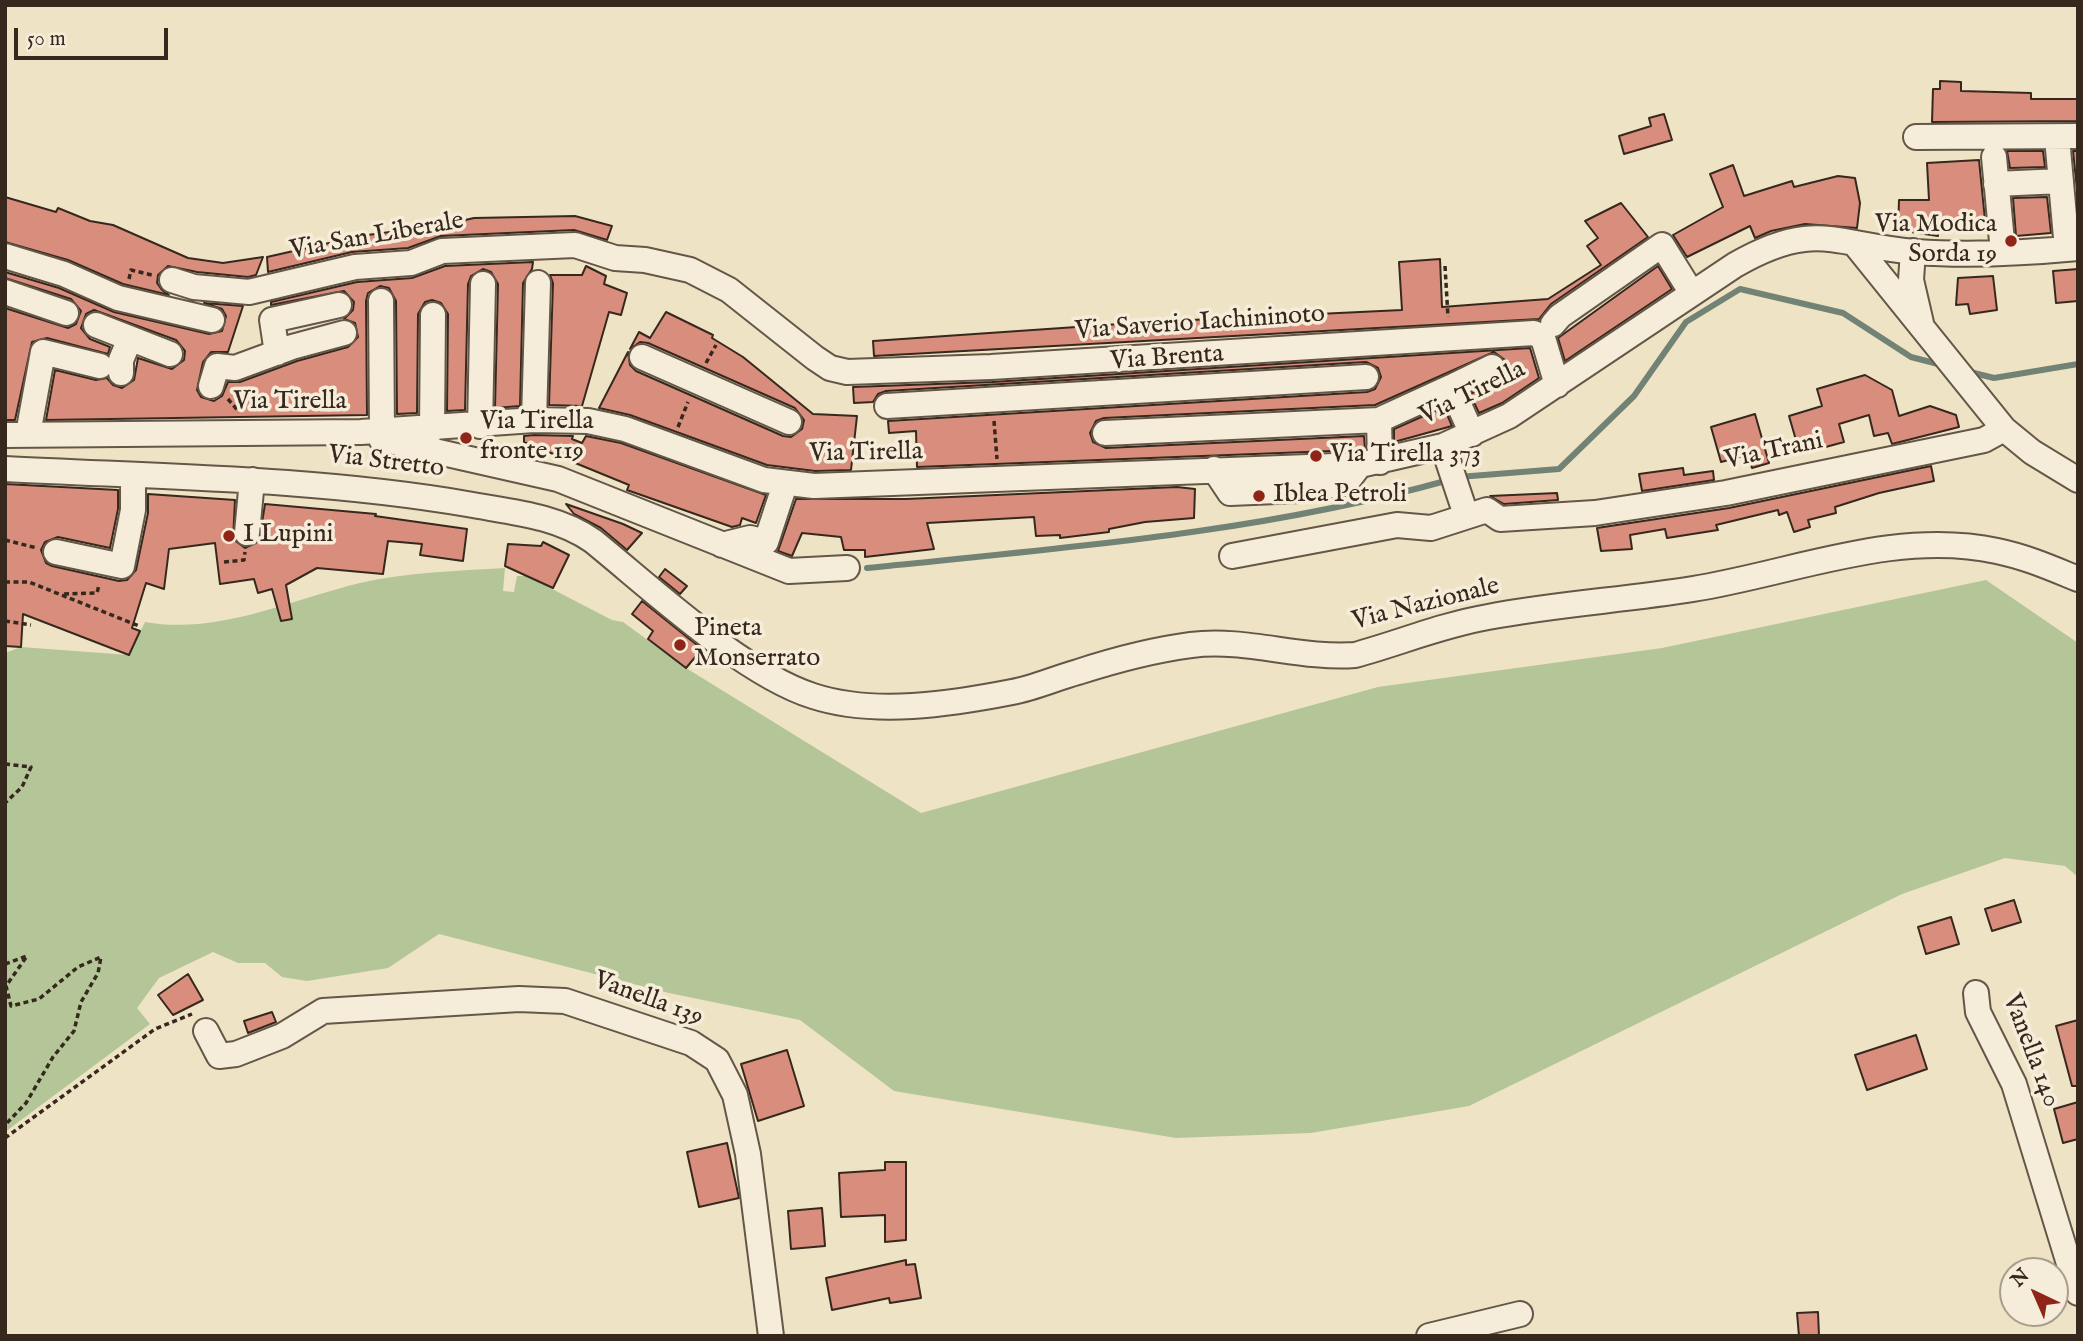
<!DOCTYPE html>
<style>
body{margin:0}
#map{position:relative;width:2083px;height:1341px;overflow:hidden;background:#efe3c5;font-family:"IM FELL English",serif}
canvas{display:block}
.frame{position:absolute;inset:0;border:7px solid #37281e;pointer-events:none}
.north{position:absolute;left:1999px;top:1257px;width:70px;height:70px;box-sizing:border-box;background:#f5edd9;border:2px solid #a99e8e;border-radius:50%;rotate:316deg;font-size:19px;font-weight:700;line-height:28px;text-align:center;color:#37281e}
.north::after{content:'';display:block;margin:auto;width:24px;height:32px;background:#8f2418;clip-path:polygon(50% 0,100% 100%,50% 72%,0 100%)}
.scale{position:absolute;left:14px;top:28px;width:154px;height:32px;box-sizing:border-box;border:4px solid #37281e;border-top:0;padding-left:9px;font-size:21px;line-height:24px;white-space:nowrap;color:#37281e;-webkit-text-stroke:5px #f5edd9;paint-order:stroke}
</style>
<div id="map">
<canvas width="2083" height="1341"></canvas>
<div class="frame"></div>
<div class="north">N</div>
<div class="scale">50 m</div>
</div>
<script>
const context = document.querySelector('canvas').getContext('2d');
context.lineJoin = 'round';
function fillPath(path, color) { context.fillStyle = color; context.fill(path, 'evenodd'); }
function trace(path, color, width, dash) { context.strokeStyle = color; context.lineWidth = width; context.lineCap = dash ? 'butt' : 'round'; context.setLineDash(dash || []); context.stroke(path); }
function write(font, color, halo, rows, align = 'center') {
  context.font = font + ' "IM FELL English",serif'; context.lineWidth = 7; context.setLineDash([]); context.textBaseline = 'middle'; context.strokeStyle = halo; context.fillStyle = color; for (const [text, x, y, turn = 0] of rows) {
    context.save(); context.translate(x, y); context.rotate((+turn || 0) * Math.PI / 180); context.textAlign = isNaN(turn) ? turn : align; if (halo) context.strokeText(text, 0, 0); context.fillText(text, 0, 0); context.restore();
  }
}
fillPath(new Path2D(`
 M 505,568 L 503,591 L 514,592 L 517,576 L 527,576 L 612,620 L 623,622 L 686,668 L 921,813 L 1378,687 L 1662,648 L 1986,580 L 2078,643 L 2078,877 L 2065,866 L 2005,858 L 1902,894 L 1469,1106 L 1311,1133 L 1176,1138 L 894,1091 L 800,1020 L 669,993 L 439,934 L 388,968 L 307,981 L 282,977 L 265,963 L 238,963 L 213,952 L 159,978 L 137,1008 L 150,1024 L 5,1132 L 5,653 L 21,647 L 129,655 L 145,622 C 218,635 290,600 360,583 C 407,572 458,571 505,568 Z`), '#b4c598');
trace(new Path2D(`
 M 1966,371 L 1994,378 L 2078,364
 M 1459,477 L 1559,469 L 1634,396 L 1686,322 L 1740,289 L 1843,313 L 1911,357 L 1942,365
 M 867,568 C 1062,548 1260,533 1449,480`), '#728275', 6);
const building = new Path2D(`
 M 1940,81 L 1961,82 L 1961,91 L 2031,93 L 2031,99 L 2078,99 L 2078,121 L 1932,122 L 1933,89 L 1940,89 Z
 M 1664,114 L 1672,140 L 1624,154 L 1619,136 L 1651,126 L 1649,118 Z
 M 2007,151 L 2043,151 L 2045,167 L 2010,168 Z
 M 2073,151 L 2078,151 L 2078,202 L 2076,180 Z
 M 1979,160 L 1985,220 L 1938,223 L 1938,236 L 1898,230 L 1899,200 L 1929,200 L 1927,163 Z
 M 1733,165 L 1744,196 L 1792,181 L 1794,187 L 1838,176 L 1855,178 L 1860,203 L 1857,228 L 1805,224 L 1771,231 L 1755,238 L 1750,226 L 1687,257 L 1673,235 L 1723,207 L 1710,174 Z
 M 5,197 L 56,212 L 58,208 L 90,221 L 113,225 L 188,258 L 223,263 L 263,257 L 256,275 L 248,277 L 197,272 L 168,266 L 158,275 L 157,283 L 162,290 L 169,295 L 123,284 L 68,260 L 5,242 Z
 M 2047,197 L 2051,233 L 2016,236 L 2013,198 Z
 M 1621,203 L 1648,237 L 1551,304 L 1539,319 L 874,356 L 873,341 L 1149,322 L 1402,310 L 1399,262 L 1440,259 L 1442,307 L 1548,299 L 1601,265 L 1587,246 L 1598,238 L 1585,221 Z
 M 575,216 L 612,226 L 607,240 L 574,230 L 441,236 L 408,248 L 352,252 L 268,272 L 267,257 L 360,236 L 443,225 L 474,218 Z
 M 533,262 L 532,269 L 523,283 L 520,406 L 495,408 L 498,284 L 491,272 L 483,269 L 471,276 L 468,284 L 465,410 L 447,411 L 448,314 L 441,303 L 432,300 L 425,302 L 418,314 L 417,413 L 397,414 L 396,301 L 389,288 L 380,286 L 368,293 L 366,301 L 367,415 L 46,420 L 55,370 L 96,380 L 107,378 L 113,385 L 122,388 L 134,380 L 138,358 L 172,369 L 184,360 L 185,351 L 176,340 L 94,310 L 86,314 L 81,328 L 90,339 L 110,347 L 108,354 L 47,338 L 32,342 L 15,420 L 5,420 L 5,308 L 68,328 L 76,324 L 81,311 L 71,299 L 5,278 L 5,272 L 59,288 L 114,312 L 209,334 L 222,331 L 226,316 L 222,309 L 204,303 L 243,306 L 228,352 L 211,352 L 203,362 L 197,390 L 201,397 L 214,401 L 222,396 L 228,382 L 240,382 L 297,361 L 348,347 L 358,337 L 355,323 L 344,319 L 353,310 L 354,302 L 344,291 L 271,305 L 271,302 L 357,282 L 412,278 L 445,266 Z
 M 586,266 L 606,276 L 604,284 L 627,293 L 621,315 L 609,312 L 582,406 L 549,405 L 553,283 L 550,275 L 582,275 Z
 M 1658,266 L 1672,289 L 1565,361 L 1558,338 Z
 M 2078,269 L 2078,301 L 2056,303 L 2053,271 Z
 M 1993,276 L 1997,310 L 1970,314 L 1968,304 L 1956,305 L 1958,278 Z
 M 666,312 L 713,335 L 712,338 L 743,357 L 813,414 L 857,416 L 851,470 L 815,471 L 767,465 L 630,415 L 599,408 L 628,352 L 630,365 L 636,371 L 783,436 L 791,437 L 802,429 L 804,420 L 795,408 L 648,343 L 640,342 L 630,349 L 639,332 L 650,338 Z
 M 1530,348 L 1539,378 L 1502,403 L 1479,413 L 1470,394 L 1499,380 L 1507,369 L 1505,360 L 1494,352 L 1375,405 L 1104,418 L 1096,421 L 1090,433 L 1093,442 L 1106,448 L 1364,436 L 1365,449 L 1358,450 L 917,467 L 916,431 L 889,433 L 888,421 L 1367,392 L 1375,389 L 1381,377 L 1378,368 L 1366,362 L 886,391 L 878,394 L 873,402 L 854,403 L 853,387 L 992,382 Z
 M 1865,375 L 1892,390 L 1899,416 L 1930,406 L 1956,415 L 1959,427 L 1892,444 L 1888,433 L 1874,436 L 1869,415 L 1839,424 L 1844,442 L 1800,454 L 1789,416 L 1822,406 L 1817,389 Z
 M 1444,407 L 1452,426 L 1394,442 L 1394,429 Z
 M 1755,414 L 1769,463 L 1752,468 L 1748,455 L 1721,462 L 1711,427 Z
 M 534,435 L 573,436 L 572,439 L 582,443 L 586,436 L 621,443 L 766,495 L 756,523 L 742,518 L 740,525 L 732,527 L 627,490 L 629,485 L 524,442 L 524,436 Z
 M 1931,466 L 1934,481 L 1879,493 L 1835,507 L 1836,513 L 1808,520 L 1810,527 L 1794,532 L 1787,512 L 1779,515 L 1778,510 L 1716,525 L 1718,530 L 1667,538 L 1665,529 L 1630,535 L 1632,549 L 1601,551 L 1597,528 L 1729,508 Z
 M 1683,468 L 1684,475 L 1713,471 L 1714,480 L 1642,491 L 1639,474 Z
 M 5,484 L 118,490 L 118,509 L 110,548 L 58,537 L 45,542 L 41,550 L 46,563 L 52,566 L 119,581 L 127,580 L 136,570 L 148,513 L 148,494 L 235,500 L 233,539 L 245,548 L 259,541 L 265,504 L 376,514 L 375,516 L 467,529 L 463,561 L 420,555 L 422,544 L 388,541 L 383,574 L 317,568 L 286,585 L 292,619 L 281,621 L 272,589 L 258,593 L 254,579 L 220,584 L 215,543 L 169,549 L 164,589 L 146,583 L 132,628 L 140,631 L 129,655 L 23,614 L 21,647 L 5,646 Z
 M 1177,487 L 1195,489 L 1194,518 L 1145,522 L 1109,529 L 1109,532 L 1060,538 L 1060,535 L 1036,536 L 1034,517 L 927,523 L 934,549 L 865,557 L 865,550 L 844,550 L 841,537 L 802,533 L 792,556 L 778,551 L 796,499 L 906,499 Z
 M 1557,493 L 1558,500 L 1504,504 L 1490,496 Z
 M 566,504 L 623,524 L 642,533 L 627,550 L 601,528 L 574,514 Z
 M 543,542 L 569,555 L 553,588 L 505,566 L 508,544 L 541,546 Z
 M 665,569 L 687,586 L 680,594 L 659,577 Z
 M 642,601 L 702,649 L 686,668 L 648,639 L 653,631 L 632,614 Z
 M 2014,900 L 2021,922 L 1992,931 L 1985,909 Z
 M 1951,917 L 1959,944 L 1926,954 L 1918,927 Z
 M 188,974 L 203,1000 L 173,1015 L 158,995 Z
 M 272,1012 L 276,1022 L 248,1033 L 244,1021 Z
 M 2078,1020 L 2078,1086 L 2072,1086 L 2056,1026 Z
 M 1916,1035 L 1927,1069 L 1867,1090 L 1855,1055 Z
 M 787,1050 L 804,1106 L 758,1121 L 741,1064 Z
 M 2078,1102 L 2078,1139 L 2063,1143 L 2054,1109 Z
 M 727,1143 L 739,1198 L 699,1207 L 687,1152 Z
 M 885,1162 L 906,1162 L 906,1240 L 885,1242 L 885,1215 L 841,1217 L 839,1173 L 885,1170 Z
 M 822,1208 L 825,1246 L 791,1249 L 788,1211 Z
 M 906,1260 L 906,1265 L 915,1264 L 921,1298 L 890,1303 L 889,1298 L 832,1310 L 826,1278 Z
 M 1818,1312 L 1819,1336 L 1799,1336 L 1797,1313 Z`);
fillPath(building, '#d98d7c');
trace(building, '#37281e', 2);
const minor = new Path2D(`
 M 1916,137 L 2078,136
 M 2058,149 L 2067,249
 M 1994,157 L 2003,252
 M 1996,184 L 2061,181
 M 1854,243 L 2004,429 L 2032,452 L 2078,480
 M 1913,251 L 1911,280 L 1921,323
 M 5,256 L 64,274 L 118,298 L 212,320
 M 172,280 L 194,287 L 249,292 L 355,267 L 411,263 L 442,251 L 575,245 L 615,258 L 645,260 L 690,270 L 729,290 L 815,358 L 830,368 L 847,372 L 991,367 L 1534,333 L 1543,338 L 1557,385
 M 5,292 L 66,313
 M 381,301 L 382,431
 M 1553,324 L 1560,316 L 1662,245 L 1691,292
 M 96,325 L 170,354
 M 277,353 L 272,320 L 339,305
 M 642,357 L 789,422
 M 121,373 L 121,360 L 129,341
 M 211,386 L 217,366 L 235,368 L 292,347 L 344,333
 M 887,406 L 1366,377
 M 534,420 L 538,283
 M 1379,420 L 1380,462
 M 480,426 L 483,284
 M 432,430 L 433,315
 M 1105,433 L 1379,420 L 1451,387
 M 28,434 L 43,352 L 100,366
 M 1472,434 L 1451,387 L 1492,367
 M 5,435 L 361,432 L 534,420 L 588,421 L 625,429 L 764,480 L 814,486 L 1360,465 L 1443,446 L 1509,416 L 1735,265 C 1815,219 1834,245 1916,252 C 1970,256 2024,253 2078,248
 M 381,439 L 558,479 L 789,571 L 847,568
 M 1443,446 L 1466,515
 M 5,469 C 159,477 314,478 467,504 C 510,512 556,515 593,541 C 651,588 743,674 813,696 C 874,716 951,704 1012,692 C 1034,688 1056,678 1078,672 C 1115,660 1153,650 1191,645 C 1246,638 1300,659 1355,655 C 1399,643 1442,625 1488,617 C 1555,604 1625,600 1693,589 C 1793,573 1895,529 1997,551 C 2026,557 2051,568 2078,579
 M 1214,469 L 1230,493 L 1300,490 L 1346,483 L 1360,465
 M 247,533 L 252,480
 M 722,545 L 750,538 L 766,542 L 785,484
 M 56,552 L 122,566 L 133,510 L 133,476
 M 1232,556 L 1397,525 L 1431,528 L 1487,510 L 1500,519 L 1595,513 L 1726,493 L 1984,440 L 2004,429
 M 1976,993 L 1978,1012 L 2014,1084 L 2078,1293
 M 206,1031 L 219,1056 L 236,1054 L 282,1036 L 323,1011 L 519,999 L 565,1001 L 691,1043 L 717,1060 L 735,1095 L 748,1154 L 771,1336
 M 1429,1336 L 1520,1314`);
trace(minor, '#655748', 28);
trace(new Path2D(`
 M 1445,266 L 1448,317
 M 129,279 L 131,270 L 152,275
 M 706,363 L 716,345
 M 228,399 L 239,412
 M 994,421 L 997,459
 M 678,427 L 688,402
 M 5,540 L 37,548
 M 224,562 L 244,560 L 245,552
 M 5,582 L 29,582 L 139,626
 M 64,594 L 97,593 L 99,585
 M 5,621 L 31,625
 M 5,764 L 31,767 L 22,787 L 5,803
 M 5,964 L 27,956 L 6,986 L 11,1006 L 39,999 L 78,967 L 101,957 L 98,973 L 81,1002 L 74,1031 L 53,1057 L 26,1103 L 5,1125
 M 5,1138 L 155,1029 L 192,1014`), '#37281e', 3.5, [5, 3.5]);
trace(minor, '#f5edd9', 24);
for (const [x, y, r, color] of [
 [2011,241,7,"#8f2418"],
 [466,438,7,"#8f2418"],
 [1316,456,7,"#8f2418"],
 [1259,496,7,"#8f2418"],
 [229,536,7,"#8f2418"],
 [680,645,7,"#8f2418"]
]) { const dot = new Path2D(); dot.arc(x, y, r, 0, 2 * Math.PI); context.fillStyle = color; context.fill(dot); trace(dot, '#f5edd9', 2.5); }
write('26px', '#37281e', '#f5edd9', [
 ["Via Modica",1997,226,"right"],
 ["Sorda 19",1997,256,"right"],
 ["Via Tirella",480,423],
 ["fronte 119",480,453],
 ["Via Tirella 373",1330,456],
 ["Iblea Petroli",1273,496],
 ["I Lupini",243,536],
 ["Pineta",694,630],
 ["Monserrato",694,660]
], 'left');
write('26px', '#37281e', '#f5edd9', [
 ["Via San Liberale",377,237,-10],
 ["Via Saverio Iachininoto",1200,324,-4],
 ["Via Brenta",1167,359,-4],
 ["Via Tirella",1473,394,-26],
 ["Via Tirella",290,403],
 ["Via Trani",1774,452,-12],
 ["Via Tirella",866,454,-1],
 ["Via Stretto",386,463,7],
 ["Via Nazionale",1426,605,-14],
 ["Vanella 139",648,1000,20],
 ["Vanella 140",2030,1051,69]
]);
</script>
